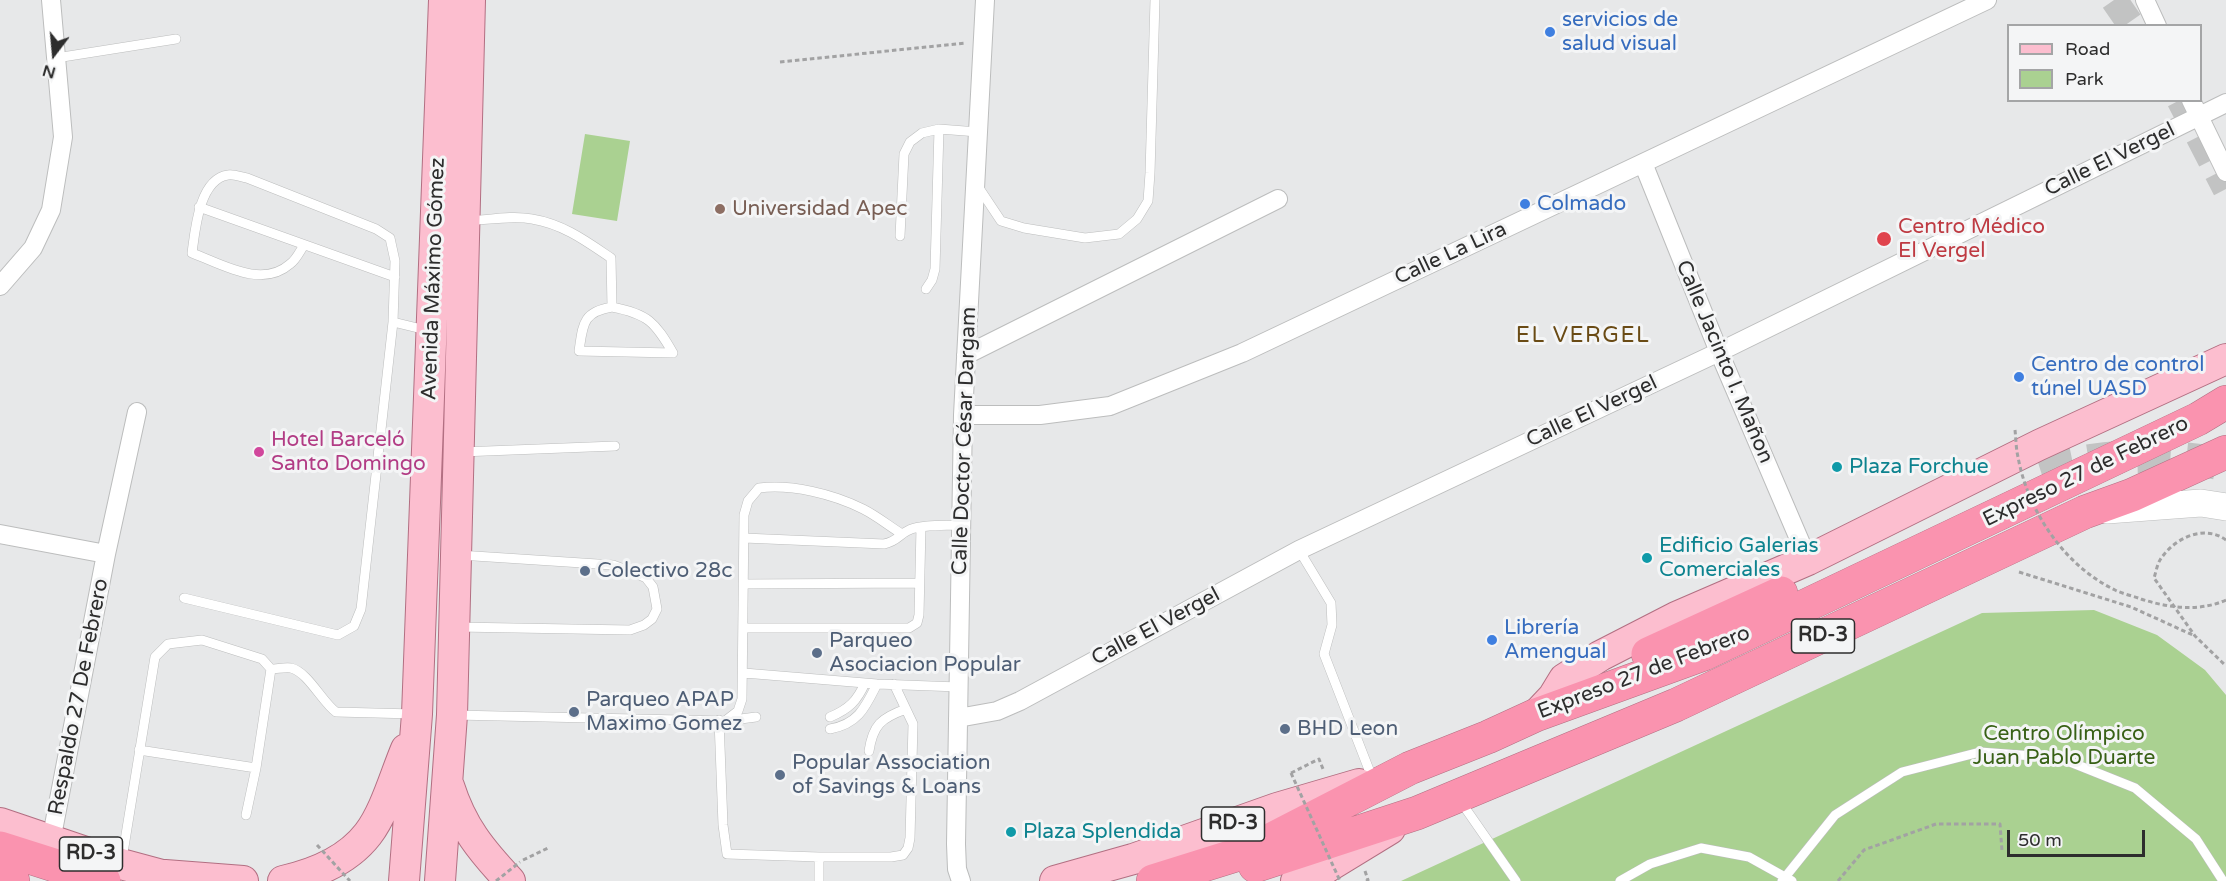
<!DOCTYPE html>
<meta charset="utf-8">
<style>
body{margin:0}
#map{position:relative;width:2226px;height:881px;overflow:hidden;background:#e7e8e9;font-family:"Varela Round",sans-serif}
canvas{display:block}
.legend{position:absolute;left:2007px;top:24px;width:195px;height:78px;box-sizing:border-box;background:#f4f5f6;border:2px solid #a4a5a6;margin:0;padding:8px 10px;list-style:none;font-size:18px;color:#2d2d2d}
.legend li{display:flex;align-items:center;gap:12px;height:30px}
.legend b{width:30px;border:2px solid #a4a5a6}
.north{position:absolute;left:24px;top:24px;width:60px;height:60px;-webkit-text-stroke:4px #f4f5f6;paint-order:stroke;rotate:196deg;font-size:16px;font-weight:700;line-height:24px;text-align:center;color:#2d2d2d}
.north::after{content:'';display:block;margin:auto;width:21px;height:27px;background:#2d2d2d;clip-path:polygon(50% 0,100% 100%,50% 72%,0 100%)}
.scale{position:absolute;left:2007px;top:830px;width:138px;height:27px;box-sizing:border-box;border:3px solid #2d2d2d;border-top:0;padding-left:8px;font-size:18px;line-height:21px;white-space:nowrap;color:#2d2d2d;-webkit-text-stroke:4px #f4f5f6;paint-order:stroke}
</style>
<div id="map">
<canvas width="2226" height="881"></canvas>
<ul class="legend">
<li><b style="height:8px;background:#fcbecf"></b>Road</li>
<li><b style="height:16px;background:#aad191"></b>Park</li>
</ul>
<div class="north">N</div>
<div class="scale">50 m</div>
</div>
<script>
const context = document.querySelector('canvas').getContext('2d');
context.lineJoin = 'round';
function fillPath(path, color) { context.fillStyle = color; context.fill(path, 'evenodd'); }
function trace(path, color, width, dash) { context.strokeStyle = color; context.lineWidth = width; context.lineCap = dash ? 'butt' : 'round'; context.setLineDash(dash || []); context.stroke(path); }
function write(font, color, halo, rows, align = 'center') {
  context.font = font + ' "Varela Round",sans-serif'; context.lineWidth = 6; context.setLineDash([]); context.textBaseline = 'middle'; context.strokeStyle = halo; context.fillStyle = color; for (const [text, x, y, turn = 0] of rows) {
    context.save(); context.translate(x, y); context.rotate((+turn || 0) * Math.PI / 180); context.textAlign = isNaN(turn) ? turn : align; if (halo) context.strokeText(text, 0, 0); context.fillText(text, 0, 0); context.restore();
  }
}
fillPath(new Path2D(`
 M 585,134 L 630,141 L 617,221 L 572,214 Z
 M 2094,610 L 2157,635 L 2205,670 L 2226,695 L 2226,881 L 1401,881 L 1982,613 Z`), '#aad191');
trace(new Path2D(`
 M 2114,0 L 2132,26
 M 2180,100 L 2226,189`), '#c2c3c3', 27, [27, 14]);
trace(new Path2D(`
 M 2041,472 C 2098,454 2157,453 2216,463`), '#c2c3c3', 33, [33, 16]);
const lane = new Path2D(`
 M 56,58 L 176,39
 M 979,188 L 1001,221 L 1024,228 L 1085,238 L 1119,234 L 1137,219 L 1148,201 L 1150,173 L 1155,0
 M 199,207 L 395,277
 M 467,221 C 488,220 512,215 532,219 C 563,224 586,241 611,258 L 612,307
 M 900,236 L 904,154 L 910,142 L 922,133 L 939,129 L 978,132
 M 926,289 L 932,280 L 935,269 L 939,129
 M 612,307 C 648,314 655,322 673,353 L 579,351 C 583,325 582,312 612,307 Z
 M 393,322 L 426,330
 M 461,452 L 615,446
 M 744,538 L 884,544 C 898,541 898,535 909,530 C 924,524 945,526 961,525
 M 1299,550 L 1331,603 L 1332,625 L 1324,654 L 1373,780
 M 744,584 L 919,583
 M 184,598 L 338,635 L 354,626 L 361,609 L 393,322 L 395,261 L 390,238 L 376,229 L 247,178 C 241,177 234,174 228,175 C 199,179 195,231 192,253 C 222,264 262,289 290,264 C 296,260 300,251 304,245
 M 457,627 L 630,630 L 644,625 L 652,619 L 657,609 L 653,587 L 646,578 L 637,574 L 613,565 L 459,555
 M 744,628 L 909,628 L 917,623 L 919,615 L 921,527
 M 744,673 L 877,684 L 959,687
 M 455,715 L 725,721 L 756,717
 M 830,717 C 849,709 857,701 865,683
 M 719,720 L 723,825 L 727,854 L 819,857 L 891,857 L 903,855 L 908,848 L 910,838 L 913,724 L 894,684
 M 725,721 L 738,711 L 742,699 L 744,515 L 748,501 L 759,488 C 792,484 833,494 863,509 C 877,516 889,526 902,534
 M 830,729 C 858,724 865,708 877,684
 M 139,750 L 256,768
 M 869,751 C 873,725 881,718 906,709
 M 1461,802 L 1516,881
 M 246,815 L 256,768 L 271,669
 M 122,859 L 155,657 L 168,644 L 202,640 L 262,659 L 271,669 C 277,669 285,667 291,668 C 308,672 322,702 336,712 L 414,714
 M 819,881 L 819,857
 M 1620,881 L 1650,864 L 1701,848 L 1749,857 L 1792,881
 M 1782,881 L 1835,815 L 1902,772 L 1980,752 L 2060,758 L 2135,788 L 2196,839 L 2223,881`);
const street = new Path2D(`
 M 2145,0 L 2157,26
 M 2191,100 L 2226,172
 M 1643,163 L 1719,352 L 1808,560
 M 0,286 L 33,248 L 51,210 L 63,137 L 51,0
 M 966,355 L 1278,199
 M 963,415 L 1040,415 L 1110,406 L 1242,353 L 1987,0
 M 0,534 L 106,554
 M 958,718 L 997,711 L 1020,701 L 1299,550 L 1719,352 L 2226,103
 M 51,841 L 106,554 L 137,412
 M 961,881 L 957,869 L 956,844 L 963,415 L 985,0`);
const secondary = new Path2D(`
 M 2107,510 L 2201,503 L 2226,507`);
const primary = new Path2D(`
 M 1536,715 L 1553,697 L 1564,679 L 1600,656 L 1676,617 L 1808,560 L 2039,445 L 2226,359
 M 449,786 C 462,827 481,850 510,881
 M 0,823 L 121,864 L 184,881
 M 165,875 L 243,881
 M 283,881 C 314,874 348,860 368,834 C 385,812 395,775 406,749
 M 404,881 L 417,714 L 444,0
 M 440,881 L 452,715 L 470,0
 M 1055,881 L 1133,859 L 1277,808 L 1359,784
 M 1296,881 L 1318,873 L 1390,829`);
const highway = new Path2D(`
 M 1648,654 L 1781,593
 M 0,848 L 104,881
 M 1255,866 L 1417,813 L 1676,705 L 2085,512 L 2132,495 L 2226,452
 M 0,877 L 13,881
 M 1153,881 L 1249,851 L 1410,768 L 1488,737 L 1536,715 L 1704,654 L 2198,419 L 2226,402`);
trace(lane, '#bcbdbd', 10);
trace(street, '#bcbdbd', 20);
trace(secondary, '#bcbdbd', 28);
trace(primary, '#b26f82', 32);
trace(highway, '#b26f82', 34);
trace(new Path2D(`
 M 780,62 L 966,43
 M 2226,540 C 2204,524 2174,538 2160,560 C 2157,565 2156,572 2154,578 L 2195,636 L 2226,666
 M 2019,572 L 2131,607 L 2195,636
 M 1291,773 L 1319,759 L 1323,769
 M 523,860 L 548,848
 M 1365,871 L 1368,880 L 1366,881
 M 1838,881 L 1864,850 L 1936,824 L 2000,824 L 2002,851`), '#a2a2a3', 3, [4.5, 3]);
trace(lane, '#fff', 9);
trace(street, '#fff', 18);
trace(secondary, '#fff', 27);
trace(primary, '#fcbecf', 30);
trace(highway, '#fa93af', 33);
trace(new Path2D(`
 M 2015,430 C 2016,439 2016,449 2018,457 C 2028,512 2065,566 2115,590 C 2123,594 2133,596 2141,599 C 2169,608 2199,612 2226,600
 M 1291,773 L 1340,881
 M 317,845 L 350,881
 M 496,881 L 520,862`), '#a2a2a3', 3, [4.5, 3]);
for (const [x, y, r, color] of [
 [1550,32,6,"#3f7fe0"],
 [1525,204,6,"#3f7fe0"],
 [720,209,6,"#8d6e63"],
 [1884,239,8,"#e0444e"],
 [2019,377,6,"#3f7fe0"],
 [259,452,6,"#d1479c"],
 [1837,467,6,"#0f9aa8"],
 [1647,558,6,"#0f9aa8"],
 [585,571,6,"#5c6f8a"],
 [1492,640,6,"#3f7fe0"],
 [817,653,6,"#5c6f8a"],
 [574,712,6,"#5c6f8a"],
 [1285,729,6,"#5c6f8a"],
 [780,775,6,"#5c6f8a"],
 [1011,832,6,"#0f9aa8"]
]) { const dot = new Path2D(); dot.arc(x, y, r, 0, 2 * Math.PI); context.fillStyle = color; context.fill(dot); trace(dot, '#f4f5f6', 2); }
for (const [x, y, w] of [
 [1823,636,63],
 [1233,824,63],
 [91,854,63]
]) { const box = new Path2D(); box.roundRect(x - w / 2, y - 17, w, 34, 4.5); context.fillStyle = '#f4f5f6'; context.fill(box); trace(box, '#2d2d2d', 1.5); }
write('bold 20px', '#2d2d2d', null, [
 ["RD-3",1823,636],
 ["RD-3",1233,824],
 ["RD-3",91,854]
]);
write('21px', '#366cbe', '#f4f5f6', [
 ["servicios de",1562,20],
 ["salud visual",1562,44],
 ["Colmado",1537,204],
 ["Centro de control",2031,365],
 ["túnel UASD",2031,389],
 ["Librería",1504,628],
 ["Amengual",1504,652]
], 'left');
write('21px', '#2d2d2d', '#f4f5f6', [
 ["Calle El Vergel",2110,160,-26],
 ["Calle La Lira",1451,254,-25],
 ["Avenida Máximo Gómez",434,279,-88],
 ["Calle Jacinto I. Mañon",1724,362,67],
 ["Calle El Vergel",1592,412,-25],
 ["Calle Doctor César Dargam",965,441,-88],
 ["Expreso 27 de Febrero",2086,472,-26],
 ["Calle El Vergel",1156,627,-28],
 ["Expreso 27 de Febrero",1644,673,-21],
 ["Respaldo 27 De Febrero",79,697,-79]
]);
write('21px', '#785e54', '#f4f5f6', [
 ["Universidad Apec",732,209]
], 'left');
write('21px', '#be3a42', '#f4f5f6', [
 ["Centro Médico",1898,227],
 ["El Vergel",1898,251]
], 'left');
write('21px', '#b23c85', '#f4f5f6', [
 ["Hotel Barceló",271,440],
 ["Santo Domingo",271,464]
], 'left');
write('21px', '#0d838f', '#f4f5f6', [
 ["Plaza Forchue",1849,467],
 ["Edificio Galerias",1659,546],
 ["Comerciales",1659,570],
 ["Plaza Splendida",1023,832]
], 'left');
write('21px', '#4e5e75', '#f4f5f6', [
 ["Colectivo 28c",597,571],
 ["Parqueo",829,641],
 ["Asociacion Popular",829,665],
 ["Parqueo APAP",586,700],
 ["Maximo Gomez",586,724],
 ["BHD Leon",1297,729],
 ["Popular Association",792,763],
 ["of Savings & Loans",792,787]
], 'left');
write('21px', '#386116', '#f4f5f6', [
 ["Centro Olímpico",2064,734],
 ["Juan Pablo Duarte",2064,758]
]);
context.letterSpacing = '1.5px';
write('22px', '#6a4b15', '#f4f5f6', [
 ["EL VERGEL",1583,336]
]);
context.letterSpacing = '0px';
</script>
